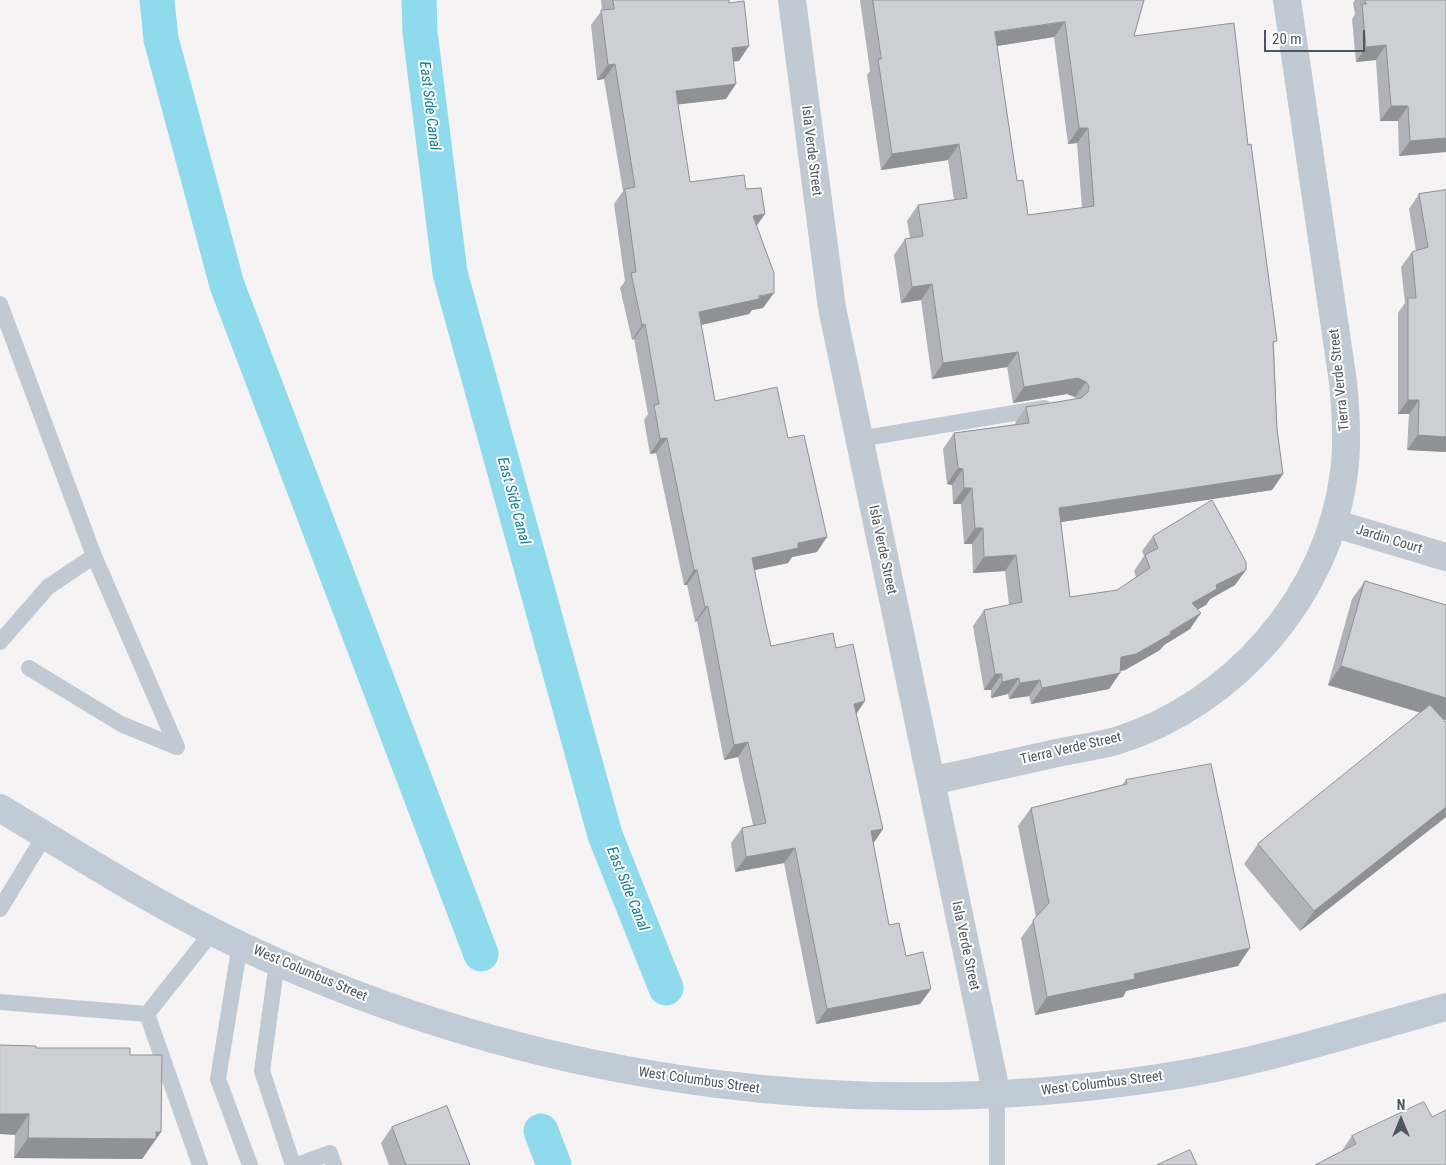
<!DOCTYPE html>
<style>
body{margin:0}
#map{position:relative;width:1446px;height:1165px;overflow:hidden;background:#f5f3f3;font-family:"Roboto Condensed",sans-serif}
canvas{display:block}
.north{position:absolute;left:1376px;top:1095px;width:50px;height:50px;-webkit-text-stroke:4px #fff;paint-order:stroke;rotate:0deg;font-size:14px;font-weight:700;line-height:20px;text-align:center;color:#4a5661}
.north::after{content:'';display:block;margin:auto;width:18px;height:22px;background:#4a5661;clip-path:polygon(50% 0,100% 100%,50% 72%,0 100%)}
.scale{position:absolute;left:1264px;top:30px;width:101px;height:22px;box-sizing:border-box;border:2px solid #4a5661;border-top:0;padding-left:6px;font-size:15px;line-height:18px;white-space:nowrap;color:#4a5661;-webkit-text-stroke:4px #fff;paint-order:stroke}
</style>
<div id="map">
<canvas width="1446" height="1165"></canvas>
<div class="north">N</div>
<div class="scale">20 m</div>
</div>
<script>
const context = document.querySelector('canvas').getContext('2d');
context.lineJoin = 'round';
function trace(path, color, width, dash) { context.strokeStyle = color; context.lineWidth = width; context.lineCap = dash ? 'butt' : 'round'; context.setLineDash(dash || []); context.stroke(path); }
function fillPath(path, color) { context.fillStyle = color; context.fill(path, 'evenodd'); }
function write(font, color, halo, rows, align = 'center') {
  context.font = font + ' "Roboto Condensed",sans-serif'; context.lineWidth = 4; context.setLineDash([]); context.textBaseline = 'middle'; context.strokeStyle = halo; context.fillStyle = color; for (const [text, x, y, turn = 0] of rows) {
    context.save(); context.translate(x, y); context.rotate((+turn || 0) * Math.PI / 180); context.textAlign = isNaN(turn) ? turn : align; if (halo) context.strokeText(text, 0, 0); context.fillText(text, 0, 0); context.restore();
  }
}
trace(new Path2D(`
 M 157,0 L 161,39 L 227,285 L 481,954
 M 419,0 L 420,32 L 450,273 L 605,835 L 666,988
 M 541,1131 L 554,1165`), '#90daee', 35);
trace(new Path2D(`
 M 0,304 L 94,556 L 48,587 L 0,642
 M 859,439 L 1044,408
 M 29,668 L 121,724 L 177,747 L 94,556
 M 0,909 L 45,835
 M 240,944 L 218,1079 L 250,1165
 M 277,962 L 262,1071 L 293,1165
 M 0,1002 L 147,1014 L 200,1165
 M 147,1014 L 213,931
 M 297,1165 L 330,1153 L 334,1165
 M 997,1165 L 997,1096`), '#c1cad2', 16);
trace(new Path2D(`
 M 792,0 L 832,308 L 997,1096
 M 1333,523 L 1446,557
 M 931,781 C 973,772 1015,762 1057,753 C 1076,749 1097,746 1116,741 C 1234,704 1329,596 1344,472 C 1348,442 1346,412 1343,382 L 1287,0`), '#c1cad2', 28);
trace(new Path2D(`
 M 0,808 C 91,863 181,921 279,963 C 558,1085 857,1123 1158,1078 C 1256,1064 1351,1033 1446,1007`), '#c1cbd6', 28);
fillPath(new Path2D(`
 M 601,0 L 729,0 L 739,61 L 734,61 L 726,99 L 678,104 L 690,182 L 746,189 L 765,214 L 757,225 L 763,308 L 752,310 L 749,314 L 701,325 L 715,401 L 788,438 L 817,552 L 792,557 L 788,563 L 754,570 L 765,620 L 771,646 L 836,648 L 856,714 L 883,829 L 873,843 L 889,925 L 906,956 L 931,989 L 920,1004 L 816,1024 L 784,863 L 735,872 L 731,843 L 742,828 L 753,825 L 738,757 L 724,760 L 697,621 L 695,622 L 687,585 L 684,585 L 656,453 L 650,454 L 644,420 L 648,414 L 634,339 L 632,340 L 620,288 L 625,281 L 614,204 L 623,191 L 604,79 L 597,80 L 591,25 L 602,10 Z
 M 860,0 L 1144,0 L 1134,36 L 1248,145 L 1274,346 L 1277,429 L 1283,474 L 1272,490 L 1061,522 L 1070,597 L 1117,590 L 1136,577 L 1134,571 L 1144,556 L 1142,551 L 1153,536 L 1235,585 L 1210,599 L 1206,605 L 1197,609 L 1190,629 L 1164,645 L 1160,650 L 1125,670 L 1120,671 L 1120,673 L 1109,689 L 1031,704 L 1029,696 L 1009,699 L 1008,694 L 991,698 L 991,690 L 984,690 L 973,626 L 984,610 L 1009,605 L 1005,571 L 973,573 L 972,544 L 964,544 L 961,504 L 953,504 L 952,485 L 947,484 L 943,449 L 954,433 L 1016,424 L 1015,423 L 1026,407 L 1076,399 L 1075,397 L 1067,394 L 1013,403 L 1007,367 L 932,379 L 921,300 L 901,303 L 894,255 L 905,239 L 910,238 L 907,221 L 918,205 L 954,200 L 948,160 L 881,170 L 867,75 L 870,71 ZM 1054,37 L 1068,144 L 1077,143 L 1082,208 L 1028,215 L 1017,181 L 997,46 Z
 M 1355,0 L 1446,0 L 1446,152 L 1399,156 L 1398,121 L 1380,121 L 1376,60 L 1356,62 L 1352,19 L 1355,14 L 1353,3 Z
 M 1446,190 L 1446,452 L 1407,450 L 1409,414 L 1398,414 L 1398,313 L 1405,303 L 1401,267 L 1412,252 L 1416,251 L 1409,209 L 1419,194 Z
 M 1365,581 L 1446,605 L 1446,720 L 1444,720 L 1446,817 L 1300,931 L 1244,864 L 1258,844 L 1421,713 L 1328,685 L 1352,599 Z
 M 1126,780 L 1238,966 L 1126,991 L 1123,997 L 1035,1015 L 1021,938 L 1036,917 L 1018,826 L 1031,808 L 1122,785 Z
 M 36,1048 L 130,1055 L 161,1132 L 142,1159 L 14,1158 L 15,1135 Z
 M 1432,1117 L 1446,1165 L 1341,1152 L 1352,1136 Z
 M 392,1127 L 470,1165 L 389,1165 L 381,1143 Z`), '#b0b2b7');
fillPath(new Path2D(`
 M 1065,22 L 1054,37 L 984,48 L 995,32 Z
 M 1386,45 L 1376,60 L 1356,62 L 1366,47 Z
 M 749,46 L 739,61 L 722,63 L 732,48 Z
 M 615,64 L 604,79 L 597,80 L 608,65 Z
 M 736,84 L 726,99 L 665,106 L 676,91 Z
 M 1391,106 L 1408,106 L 1398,121 L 1380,121 Z
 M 1079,128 L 1088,128 L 1077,143 L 1068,144 Z
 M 1446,138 L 1446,152 L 1399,156 L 1410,141 Z
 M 959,144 L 948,160 L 881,170 L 892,154 Z
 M 765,214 L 754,229 L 753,216 Z
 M 932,284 L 921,300 L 901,303 L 912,287 Z
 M 774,293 L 763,308 L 752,310 L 749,314 L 688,328 L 699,312 Z
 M 645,324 L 634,339 L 632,340 L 642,325 Z
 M 1018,352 L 1007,367 L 932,379 L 943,363 Z
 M 1078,378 L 1086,382 L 1075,397 L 1067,394 L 1013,403 L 1024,387 Z
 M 1408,400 L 1419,400 L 1409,414 L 1398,414 Z
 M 1418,435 L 1446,437 L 1446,452 L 1407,450 Z
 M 667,438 L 656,453 L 650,454 L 660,439 Z
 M 958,468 L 963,469 L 952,485 L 947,484 Z
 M 1283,474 L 1272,490 L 1048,524 L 1059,508 Z
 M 964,488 L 972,488 L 961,504 L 953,504 Z
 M 975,528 L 983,528 L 972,544 L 964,544 Z
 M 827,537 L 817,552 L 792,557 L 788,563 L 741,573 L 752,558 L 798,543 Z
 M 1016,555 L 1005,571 L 973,573 L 984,557 Z
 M 694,570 L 697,570 L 687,585 L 684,585 Z
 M 1246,570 L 1235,585 L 1210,599 L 1206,605 L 1181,619 L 1192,603 L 1216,585 Z
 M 708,606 L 697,621 L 695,622 L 705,607 Z
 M 1201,613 L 1190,629 L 1164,645 L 1160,650 L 1125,670 L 1110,673 L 1121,657 L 1170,632 Z
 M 1341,666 L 1446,698 L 1446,720 L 1328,685 Z
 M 1120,673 L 1109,689 L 1031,704 L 1042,688 Z
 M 995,674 L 1002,674 L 991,690 L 984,690 Z
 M 1019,678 L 1008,694 L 991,698 L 1002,682 Z
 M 1040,680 L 1029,696 L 1009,699 L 1020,683 Z
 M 865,701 L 855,716 L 854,704 Z
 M 748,742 L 738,757 L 724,760 L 734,745 Z
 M 1446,807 L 1446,817 L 1300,931 L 1314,911 Z
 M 883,829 L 873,844 L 871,831 Z
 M 795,848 L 784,863 L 735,872 L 746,857 Z
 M 1250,948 L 1238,966 L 1126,991 L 1123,997 L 1035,1015 L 1047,997 L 1134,974 Z
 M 931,989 L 920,1004 L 816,1024 L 827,1009 Z
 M 0,1114 L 29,1114 L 15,1135 L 0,1134 Z
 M 161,1132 L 142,1159 L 14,1158 L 28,1138 Z`), '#909195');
const building = new Path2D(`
 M 613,0 L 729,0 L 729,3 L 744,1 L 749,46 L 732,48 L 736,84 L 676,91 L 690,182 L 744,175 L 746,189 L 761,188 L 765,214 L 753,216 L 774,273 L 774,293 L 759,296 L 759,299 L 699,312 L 715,401 L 777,387 L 788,438 L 804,435 L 827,537 L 798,543 L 798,548 L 752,558 L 765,620 L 771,646 L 833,633 L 836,648 L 853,644 L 865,701 L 854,704 L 883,829 L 871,831 L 889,925 L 899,923 L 906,956 L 923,952 L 931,989 L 827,1009 L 795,848 L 746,857 L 742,828 L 766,823 L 748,742 L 734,745 L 708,606 L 705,607 L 697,570 L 694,570 L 667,438 L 660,439 L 654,405 L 659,404 L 645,324 L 642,325 L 631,273 L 636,272 L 625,189 L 635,187 L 615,64 L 608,65 L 601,10 L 614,9 Z
 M 873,0 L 1144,0 L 1134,36 L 1234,23 L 1248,145 L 1251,144 L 1277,341 L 1273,342 L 1277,429 L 1283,474 L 1059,508 L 1070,597 L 1117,590 L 1150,568 L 1145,555 L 1158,548 L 1153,536 L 1212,500 L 1246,562 L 1246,570 L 1216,585 L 1217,589 L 1192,603 L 1201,613 L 1170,632 L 1171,634 L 1136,654 L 1121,657 L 1120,673 L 1042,688 L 1040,680 L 1020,683 L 1019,678 L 1002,682 L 1002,674 L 995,674 L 984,610 L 1022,602 L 1016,555 L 984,557 L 983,528 L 975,528 L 972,488 L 964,488 L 963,469 L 958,468 L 954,433 L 1029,423 L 1026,407 L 1081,398 L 1088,392 L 1089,386 L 1086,382 L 1078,378 L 1024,387 L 1018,352 L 943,363 L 932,284 L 912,287 L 905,239 L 923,236 L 918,205 L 967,198 L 959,144 L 892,154 L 878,59 L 881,59 ZM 1065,22 L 1079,128 L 1088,128 L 1094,206 L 1028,215 L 1023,180 L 1017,181 L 995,32 Z
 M 1365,0 L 1446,0 L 1446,138 L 1410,141 L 1408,106 L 1391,106 L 1386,45 L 1366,47 L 1362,4 L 1366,4 Z
 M 1446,190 L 1446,437 L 1418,435 L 1419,400 L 1408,400 L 1408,298 L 1416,298 L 1412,252 L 1428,247 L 1419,194 Z
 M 1365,581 L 1446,605 L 1446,698 L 1341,666 Z
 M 1430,705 L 1446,722 L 1446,807 L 1314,911 L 1258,844 Z
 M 1211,764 L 1250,948 L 1134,974 L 1135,979 L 1047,997 L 1033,920 L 1049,903 L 1031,808 L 1127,784 L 1126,780 Z
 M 0,1045 L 36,1046 L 36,1048 L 130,1048 L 130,1055 L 162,1055 L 161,1132 L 156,1132 L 156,1139 L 28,1138 L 29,1114 L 0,1114 Z
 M 1424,1102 L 1432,1117 L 1446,1110 L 1446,1165 L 1315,1165 L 1356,1144 L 1352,1136 Z
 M 447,1106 L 470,1165 L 406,1165 L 392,1127 Z
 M 1190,1150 L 1197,1165 L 1157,1165 Z`);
fillPath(building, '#cdcfd5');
trace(building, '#909195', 1);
write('14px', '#4a5661', '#fff', [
 ["Isla Verde Street",811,151,83],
 ["Tierra Verde Street",1340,380,-96],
 ["Jardin Court",1389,540,17],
 ["Isla Verde Street",882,550,78],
 ["Tierra Verde Street",1071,749,-13],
 ["Isla Verde Street",965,946,78],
 ["West Columbus Street",310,974,23],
 ["West Columbus Street",699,1081,8],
 ["West Columbus Street",1102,1084,-7]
]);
write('italic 15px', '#0c7c9b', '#fff', [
 ["East Side Canal",429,106,83],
 ["East Side Canal",513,501,75],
 ["East Side Canal",627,889,68]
]);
</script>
